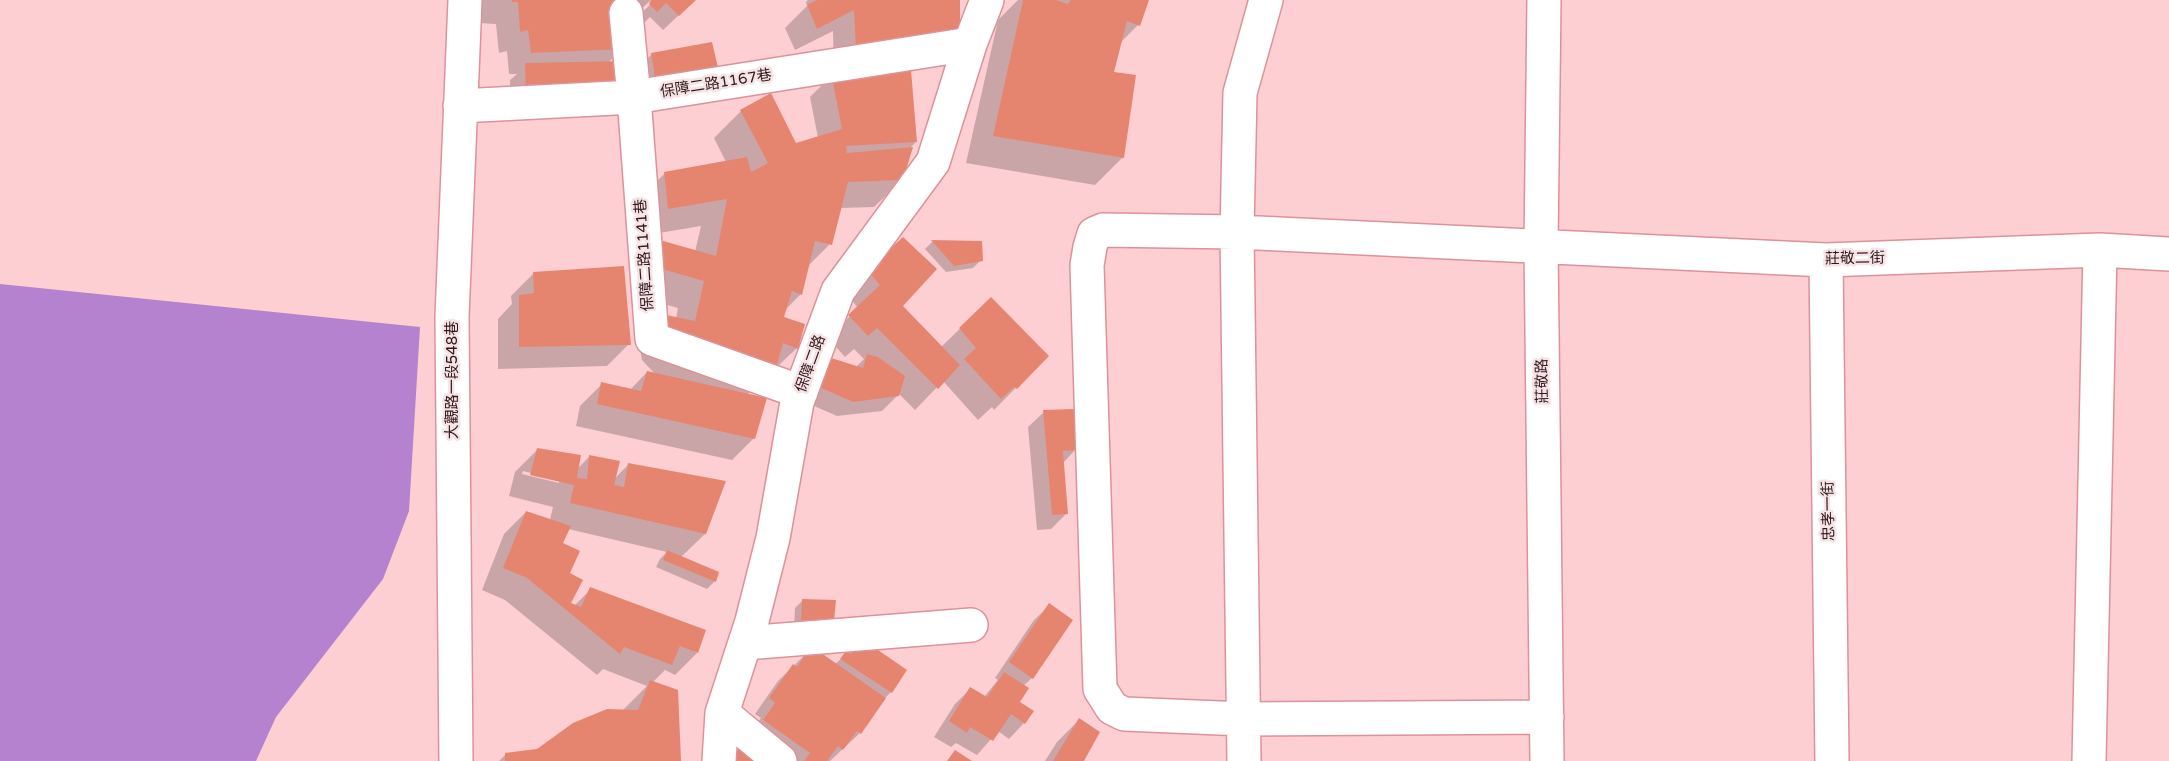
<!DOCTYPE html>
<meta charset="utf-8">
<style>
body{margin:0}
canvas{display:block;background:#fdced2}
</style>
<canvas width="2169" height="761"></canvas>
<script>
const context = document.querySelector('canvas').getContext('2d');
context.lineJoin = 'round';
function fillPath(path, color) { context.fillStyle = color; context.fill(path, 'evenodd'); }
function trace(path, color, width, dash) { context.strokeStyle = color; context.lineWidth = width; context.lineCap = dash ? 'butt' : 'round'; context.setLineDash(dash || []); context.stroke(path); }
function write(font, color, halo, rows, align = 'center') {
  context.font = font + ' "Varela Round","Noto Sans TC",sans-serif'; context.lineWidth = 5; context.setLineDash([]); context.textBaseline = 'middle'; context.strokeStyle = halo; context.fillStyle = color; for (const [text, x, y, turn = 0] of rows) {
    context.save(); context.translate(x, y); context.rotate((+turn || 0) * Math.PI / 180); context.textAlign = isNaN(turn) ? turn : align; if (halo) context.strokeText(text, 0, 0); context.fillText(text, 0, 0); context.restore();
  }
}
fillPath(new Path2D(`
 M 0,284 L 420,327 L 409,511 L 383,579 L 276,717 L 256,761 L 0,761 Z`), '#b482cf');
fillPath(new Path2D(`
 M 478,0 L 651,0 L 635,15 L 623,48 L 608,63 L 511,109 L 510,80 L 517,74 L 509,74 L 507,51 L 499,53 L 496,24 L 479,23 Z
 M 655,0 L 695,0 L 663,30 L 650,17 L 641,26 L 634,20 Z
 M 808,0 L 959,0 L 834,72 L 833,31 L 795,50 L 785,28 L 807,6 L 806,2 Z
 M 1018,0 L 1147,0 L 1138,25 L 1120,43 L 1112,73 L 1123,157 L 1095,185 L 966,163 L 998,20 Z
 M 652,54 L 702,87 L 641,99 L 636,70 Z
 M 832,75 L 916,142 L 911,147 L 902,180 L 874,207 L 840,208 L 830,244 L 807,267 L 801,294 L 784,311 L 782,318 L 797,348 L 747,395 L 754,438 L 732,460 L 576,426 L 580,406 L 602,384 L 630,390 L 647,372 L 655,374 L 642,360 L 639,344 L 666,316 L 676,318 L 678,308 L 631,295 L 630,268 L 657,241 L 695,252 L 701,226 L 641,236 L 638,201 L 665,173 L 726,162 L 714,138 L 741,111 L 796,145 L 818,138 L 810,97 Z
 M 932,242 L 981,243 L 981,260 L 973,268 L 946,272 L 925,249 Z
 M 868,271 L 941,347 L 991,299 L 1047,356 L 994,410 L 992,407 L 978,420 L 943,381 L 915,410 L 899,394 L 882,411 L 837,416 L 805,402 L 813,374 L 856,367 L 864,359 L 854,349 L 845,357 L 828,338 L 858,308 L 846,293 Z
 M 533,274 L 629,344 L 607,366 L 498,369 L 498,319 L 512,304 L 511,296 Z
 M 1044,412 L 1076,449 L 1063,463 L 1066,514 L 1051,529 L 1037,530 L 1028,427 Z
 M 537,450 L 577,469 L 589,457 L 614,479 L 628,465 L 724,482 L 705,534 L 681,557 L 715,581 L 707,589 L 656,567 L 660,559 L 667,552 L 568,529 L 562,544 L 568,573 L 569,604 L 574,606 L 591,589 L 697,653 L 675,675 L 665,670 L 652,683 L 679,761 L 499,761 L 505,755 L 538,750 L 623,710 L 647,686 L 603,669 L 597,675 L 505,600 L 482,590 L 504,534 L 526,512 L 550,520 L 553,507 L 509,496 L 515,472 ZM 523,471 L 559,480 L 559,483 L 522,474 Z
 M 803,600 L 833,620 L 794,628 L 795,608 Z
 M 1050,605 L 1032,678 L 1023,686 L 1018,702 L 1024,723 L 1009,739 L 998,731 L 977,755 L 956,743 L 951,747 L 934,737 L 955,704 L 970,689 L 984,697 L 998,680 L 995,678 L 1034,620 Z
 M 862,641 L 891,692 L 883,700 L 860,733 L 830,761 L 784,761 L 748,736 L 761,718 L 755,714 L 778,681 L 812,648 L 835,664 Z
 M 1079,720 L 1082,761 L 1045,761 L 1057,742 Z`), '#0003');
fillPath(new Path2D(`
 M 512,0 L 621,0 L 625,49 L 531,53 L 528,30 L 520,32 L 518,2 L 512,2 Z
 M 651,0 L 696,0 L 679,16 L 666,3 L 657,12 L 649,4 Z
 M 817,0 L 960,0 L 960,43 L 856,51 L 854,10 L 817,29 L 807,5 Z
 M 1023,0 L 1056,0 L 1068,4 L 1071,0 L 1149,0 L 1140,26 L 1127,21 L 1114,72 L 1136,75 L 1124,158 L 993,136 Z
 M 712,42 L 719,72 L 656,84 L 651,53 Z
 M 626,61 L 627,94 L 526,94 L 525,63 Z
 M 911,70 L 917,142 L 846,146 L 847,153 L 913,147 L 903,180 L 848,182 L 832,245 L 815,241 L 802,295 L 792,291 L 784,317 L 805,324 L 798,349 L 783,343 L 776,368 L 669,332 L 666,315 L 695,321 L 704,281 L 658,268 L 656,239 L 716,256 L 727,199 L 668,209 L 664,172 L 747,157 L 751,172 L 768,163 L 740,110 L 771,93 L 796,143 L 842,129 L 831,73 Z
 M 903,237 L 937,269 L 903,306 L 960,365 L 938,389 L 877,328 L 868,336 L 848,315 L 880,285 L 867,270 Z
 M 931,240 L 982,241 L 983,261 L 954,266 Z
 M 624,266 L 631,345 L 519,347 L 519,295 L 534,293 L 533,272 Z
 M 991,297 L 1049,356 L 1017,389 L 1014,387 L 1001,399 L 964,359 L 976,348 L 959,328 Z
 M 867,354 L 878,357 L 905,376 L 899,396 L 853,402 L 819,387 L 828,357 L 863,368 Z
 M 647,371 L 767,398 L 755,439 L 597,404 L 601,382 L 641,391 Z
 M 1075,409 L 1078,450 L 1063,451 L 1068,514 L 1052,515 L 1043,410 Z
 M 537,448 L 581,455 L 577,478 L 587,479 L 589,455 L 620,461 L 614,485 L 624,487 L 628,463 L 726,481 L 706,534 L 570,503 L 574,485 L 530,475 Z
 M 526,511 L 571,526 L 563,543 L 580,551 L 570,573 L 583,580 L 571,603 L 581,607 L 590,587 L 706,630 L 698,653 L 680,646 L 672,665 L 624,647 L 620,654 L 527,578 L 503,568 Z
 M 667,550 L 719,572 L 716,582 L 663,560 Z
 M 802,599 L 836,600 L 834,621 L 801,621 Z
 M 1049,603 L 1073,620 L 1033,679 L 1009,662 Z
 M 862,639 L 907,670 L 892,693 L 840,659 L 846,651 L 851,654 Z
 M 811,646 L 886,698 L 861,734 L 857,731 L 843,750 L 838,746 L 827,761 L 804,761 L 810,753 L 763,720 L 775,703 L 769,698 L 793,664 L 797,667 Z
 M 1004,672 L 1029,688 L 1020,702 L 1034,711 L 1025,724 L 1011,714 L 993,741 L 970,727 L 967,733 L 949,721 L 970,687 L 987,697 Z
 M 650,680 L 678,690 L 681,761 L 505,761 L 505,753 L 537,749 L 573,723 L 607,709 L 638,710 Z
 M 1079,718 L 1100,732 L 1084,761 L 1053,761 Z
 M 739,734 L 760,761 L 717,761 Z
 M 955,750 L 972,761 L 947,761 Z`), '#e58570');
const minor = new Path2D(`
 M 1544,0 L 1541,246 L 1547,761
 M 626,13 L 634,97 L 652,339 L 801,392
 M 460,106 L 634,97 L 970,44
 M 1826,260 L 1832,761
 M 745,643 L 971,625
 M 722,713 L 780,761
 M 1547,717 L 1244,719 L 1124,714 L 1112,708 L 1100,689 L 1087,265 L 1090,247 L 1094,234 L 1103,230 L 1237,232 L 1826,260 L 2100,250 L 2169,254
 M 456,761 L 452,317 L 465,0
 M 719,761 L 722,713 L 752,621 L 773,538 L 797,402 L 838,291 L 933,162 L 970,44 L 987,0
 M 1244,761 L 1237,232 L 1240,93 L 1266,0
 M 2089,761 L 2100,250`);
trace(minor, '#db9399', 36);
trace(minor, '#fff', 33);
write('15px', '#33171b', '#f4e4e5', [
 ["保障二路1167巷",716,84,-9],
 ["保障二路1141巷",645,255,-94],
 ["莊敬二街",1855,259,-1],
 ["保障二路",811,364,-70],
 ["大觀路一段548巷",453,380,-90],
 ["莊敬路",1543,381,-91],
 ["忠孝一街",1829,511,-91]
]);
</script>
